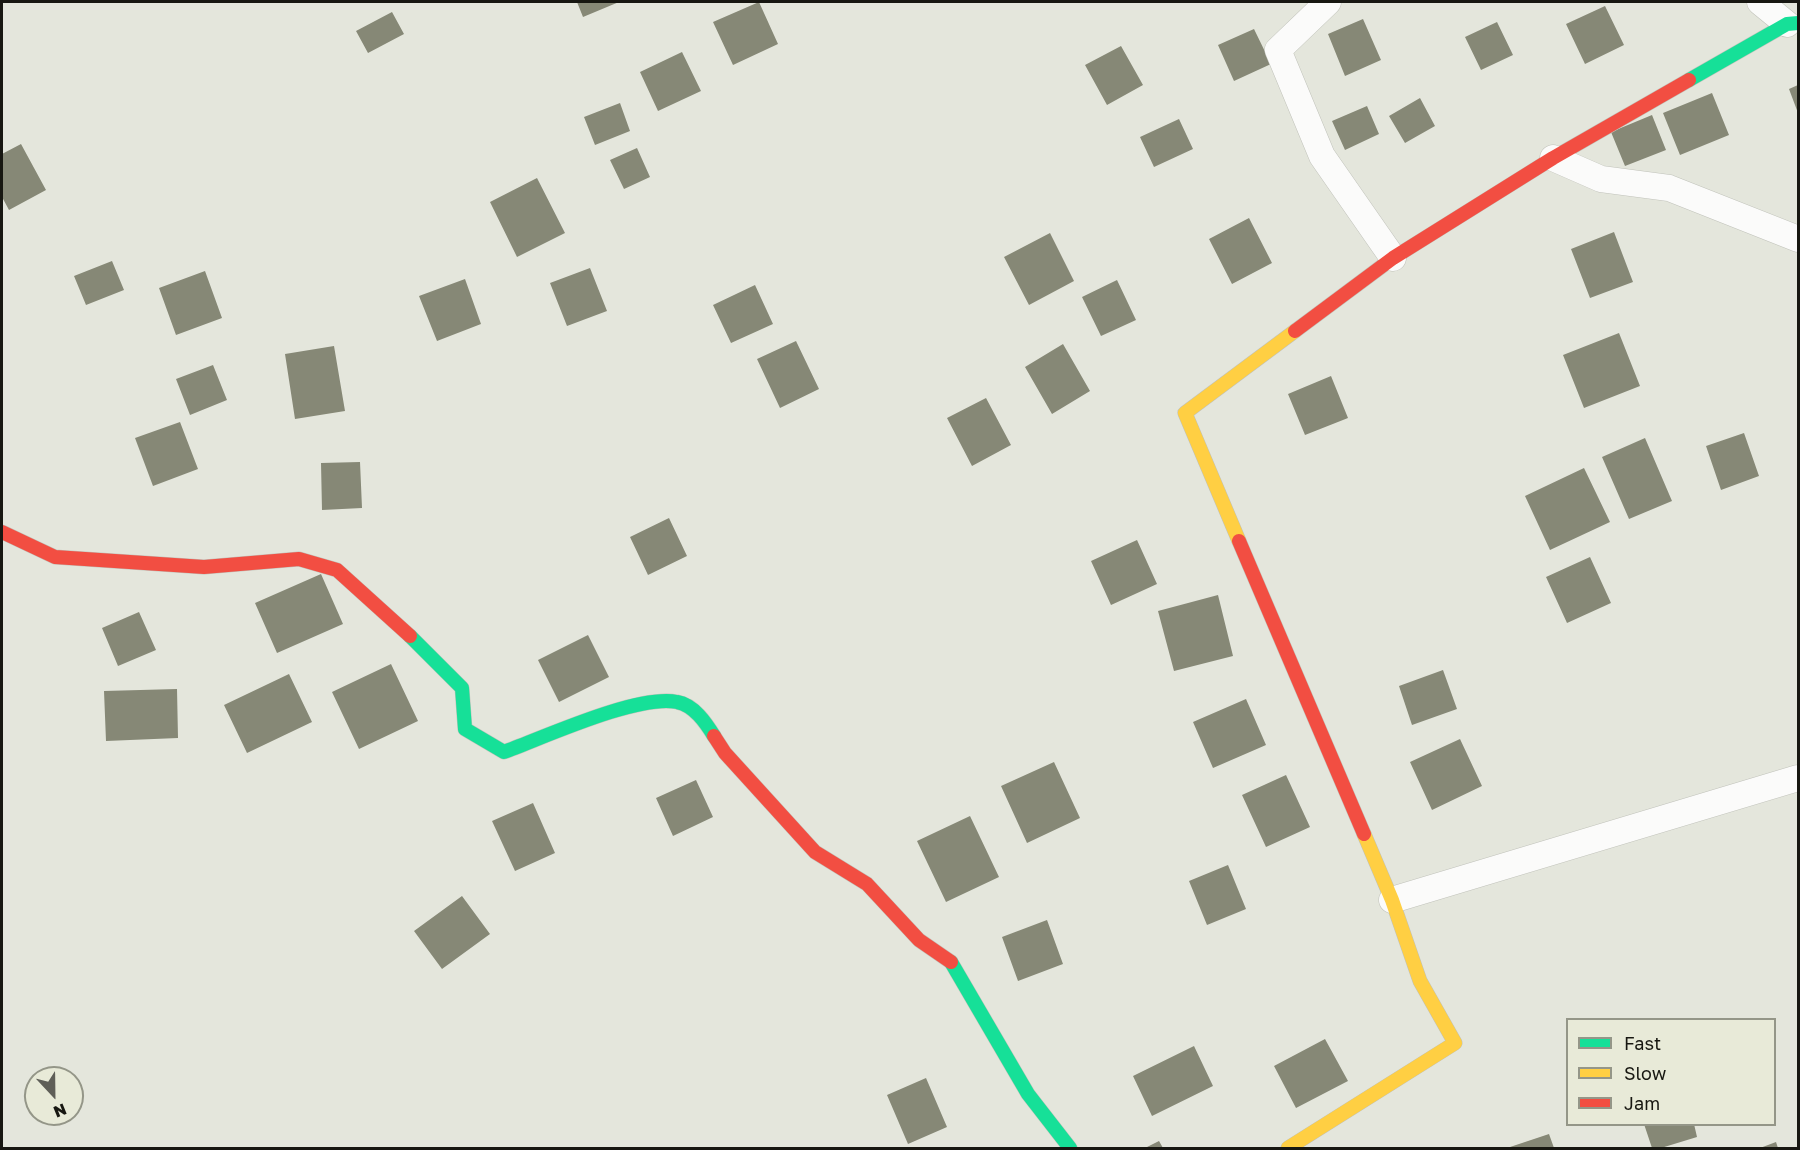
<!DOCTYPE html>
<style>
body{margin:0}
#map{position:relative;width:1800px;height:1150px;overflow:hidden;background:#e4e6dc;font-family:"Golos Text",sans-serif}
canvas{display:block}
.frame{position:absolute;inset:0;border:3px solid #171711;pointer-events:none}
.legend{position:absolute;left:1566px;top:1018px;width:210px;height:108px;box-sizing:border-box;background:#e8ead8;border:2px solid #949688;margin:0;padding:8px 10px;list-style:none;font-size:18px;color:#171711}
.legend li{display:flex;align-items:center;gap:12px;height:30px}
.legend b{width:30px;border:2px solid #949688}
.north{position:absolute;left:24px;top:1066px;width:60px;height:60px;box-sizing:border-box;background:#e8ead8;border:2px solid #949688;border-radius:50%;rotate:158deg;font-size:16px;font-weight:700;line-height:24px;text-align:center;color:#171711}
.north::after{content:'';display:block;margin:auto;width:21px;height:27px;background:#5f5f58;clip-path:polygon(50% 0,100% 100%,50% 72%,0 100%)}
</style>
<div id="map">
<canvas width="1800" height="1150"></canvas>
<div class="frame"></div>
<ul class="legend">
<li><b style="height:8px;background:#16e098"></b>Fast</li>
<li><b style="height:8px;background:#ffcf43"></b>Slow</li>
<li><b style="height:8px;background:#f24e42"></b>Jam</li>
</ul>
<div class="north">N</div>
</div>
<script>
const context = document.querySelector('canvas').getContext('2d');
context.lineJoin = 'round';
function fillPath(path, color) { context.fillStyle = color; context.fill(path, 'evenodd'); }
function trace(path, color, width, dash) { context.strokeStyle = color; context.lineWidth = width; context.lineCap = dash ? 'butt' : 'round'; context.setLineDash(dash || []); context.stroke(path); }
fillPath(new Path2D(`
 M 577,2 L 619,2 L 583,17 Z
 M 759,2 L 778,44 L 733,65 L 713,22 Z
 M 1605,6 L 1624,45 L 1585,64 L 1566,24 Z
 M 392,12 L 404,34 L 368,53 L 356,31 Z
 M 1363,19 L 1381,60 L 1345,76 L 1328,34 Z
 M 1497,22 L 1513,55 L 1481,70 L 1465,37 Z
 M 1254,29 L 1271,64 L 1234,81 L 1218,45 Z
 M 1121,46 L 1143,85 L 1107,105 L 1085,65 Z
 M 682,52 L 701,91 L 658,111 L 640,72 Z
 M 1798,85 L 1798,113 L 1789,89 Z
 M 1712,93 L 1729,135 L 1680,155 L 1663,113 Z
 M 1420,98 L 1435,126 L 1405,143 L 1389,116 Z
 M 620,103 L 630,131 L 595,145 L 584,117 Z
 M 1367,106 L 1379,134 L 1345,150 L 1332,121 Z
 M 1652,115 L 1666,150 L 1625,166 L 1611,132 Z
 M 1179,119 L 1193,149 L 1154,167 L 1140,137 Z
 M 21,144 L 46,190 L 9,210 L 2,197 L 2,154 Z
 M 637,148 L 650,177 L 624,189 L 610,160 Z
 M 537,178 L 565,233 L 517,257 L 490,202 Z
 M 1249,218 L 1272,263 L 1232,284 L 1209,239 Z
 M 1614,232 L 1633,282 L 1590,298 L 1571,249 Z
 M 1050,233 L 1074,281 L 1029,305 L 1004,257 Z
 M 112,261 L 124,290 L 86,305 L 74,276 Z
 M 590,268 L 607,311 L 567,326 L 550,283 Z
 M 205,271 L 222,318 L 176,335 L 159,288 Z
 M 465,279 L 481,324 L 437,341 L 419,296 Z
 M 1117,280 L 1136,320 L 1101,336 L 1082,297 Z
 M 755,285 L 773,324 L 731,343 L 713,305 Z
 M 1619,333 L 1640,386 L 1584,408 L 1563,355 Z
 M 796,341 L 819,389 L 780,408 L 757,359 Z
 M 1063,344 L 1090,391 L 1052,414 L 1025,367 Z
 M 334,346 L 345,411 L 295,419 L 285,354 Z
 M 213,365 L 227,400 L 190,415 L 176,379 Z
 M 1331,376 L 1348,418 L 1305,435 L 1288,394 Z
 M 986,398 L 1011,445 L 972,466 L 947,418 Z
 M 180,422 L 198,469 L 153,486 L 135,438 Z
 M 1744,433 L 1759,476 L 1721,490 L 1706,446 Z
 M 1645,438 L 1672,501 L 1629,519 L 1602,457 Z
 M 360,462 L 362,508 L 322,510 L 321,463 Z
 M 1584,468 L 1610,522 L 1550,550 L 1525,496 Z
 M 669,518 L 687,556 L 648,575 L 630,537 Z
 M 1137,540 L 1157,584 L 1111,605 L 1091,561 Z
 M 1590,557 L 1611,603 L 1567,623 L 1546,577 Z
 M 321,574 L 343,624 L 277,653 L 255,603 Z
 M 1218,595 L 1233,656 L 1174,671 L 1158,611 Z
 M 139,612 L 156,650 L 118,666 L 102,628 Z
 M 588,635 L 609,677 L 559,702 L 538,660 Z
 M 391,664 L 418,721 L 359,749 L 332,692 Z
 M 1443,670 L 1457,709 L 1412,725 L 1399,686 Z
 M 289,674 L 312,722 L 247,753 L 224,705 Z
 M 177,689 L 178,738 L 106,741 L 104,691 Z
 M 1246,699 L 1266,745 L 1213,768 L 1193,722 Z
 M 1460,739 L 1482,786 L 1432,810 L 1410,762 Z
 M 1054,762 L 1080,818 L 1027,843 L 1001,786 Z
 M 1286,775 L 1310,827 L 1266,847 L 1242,795 Z
 M 696,780 L 713,817 L 673,836 L 656,798 Z
 M 533,803 L 555,853 L 515,871 L 492,821 Z
 M 970,816 L 999,877 L 946,902 L 917,841 Z
 M 1228,865 L 1246,909 L 1207,925 L 1189,881 Z
 M 462,896 L 490,934 L 442,969 L 414,931 Z
 M 1047,920 L 1063,964 L 1018,981 L 1002,937 Z
 M 1325,1039 L 1348,1081 L 1296,1108 L 1274,1066 Z
 M 1194,1046 L 1213,1086 L 1152,1116 L 1133,1076 Z
 M 926,1078 L 947,1127 L 908,1144 L 887,1095 Z
 M 1644,1124 L 1694,1124 L 1697,1137 L 1661,1148 L 1652,1148 Z
 M 1549,1134 L 1554,1148 L 1507,1148 Z
 M 1159,1141 L 1163,1148 L 1145,1148 Z
 M 1776,1142 L 1778,1148 L 1760,1148 Z`), '#868876');
const street = new Path2D(`
 M 1328,2 L 1278,50 L 1322,156 L 1393,258
 M 1760,2 L 1787,24
 M 1553,158 L 1601,179 L 1669,188 L 1798,239
 M 1392,900 L 1798,778`);
const fast = new Path2D(`
 M 1689,80 L 1787,24 L 1798,23
 M 410,636 L 462,688 L 465,729 L 504,752 C 545,737 638,694 677,702 C 694,705 706,723 714,736
 M 951,962 L 1028,1094 L 1070,1148`);
const slow = new Path2D(`
 M 1239,541 L 1185,413 L 1295,331
 M 1288,1148 L 1455,1043 L 1420,981 L 1392,900 L 1364,834`);
const jam = new Path2D(`
 M 1295,331 L 1393,258 L 1553,158 L 1689,80
 M 2,532 L 55,557 L 204,567 L 299,559 L 337,570 L 410,636
 M 1239,541 L 1364,834
 M 714,736 L 725,753 L 815,852 L 867,884 L 919,940 L 951,962`);
trace(street, '#c0c2ba', 27);
trace(fast, '#c0c2ba', 15);
trace(slow, '#c0c2ba', 15);
trace(jam, '#c0c2ba', 15);
trace(street, '#fbfbfa', 26);
trace(fast, '#16e098', 14);
trace(slow, '#ffcf43', 14);
trace(jam, '#f24e42', 14);
</script>
